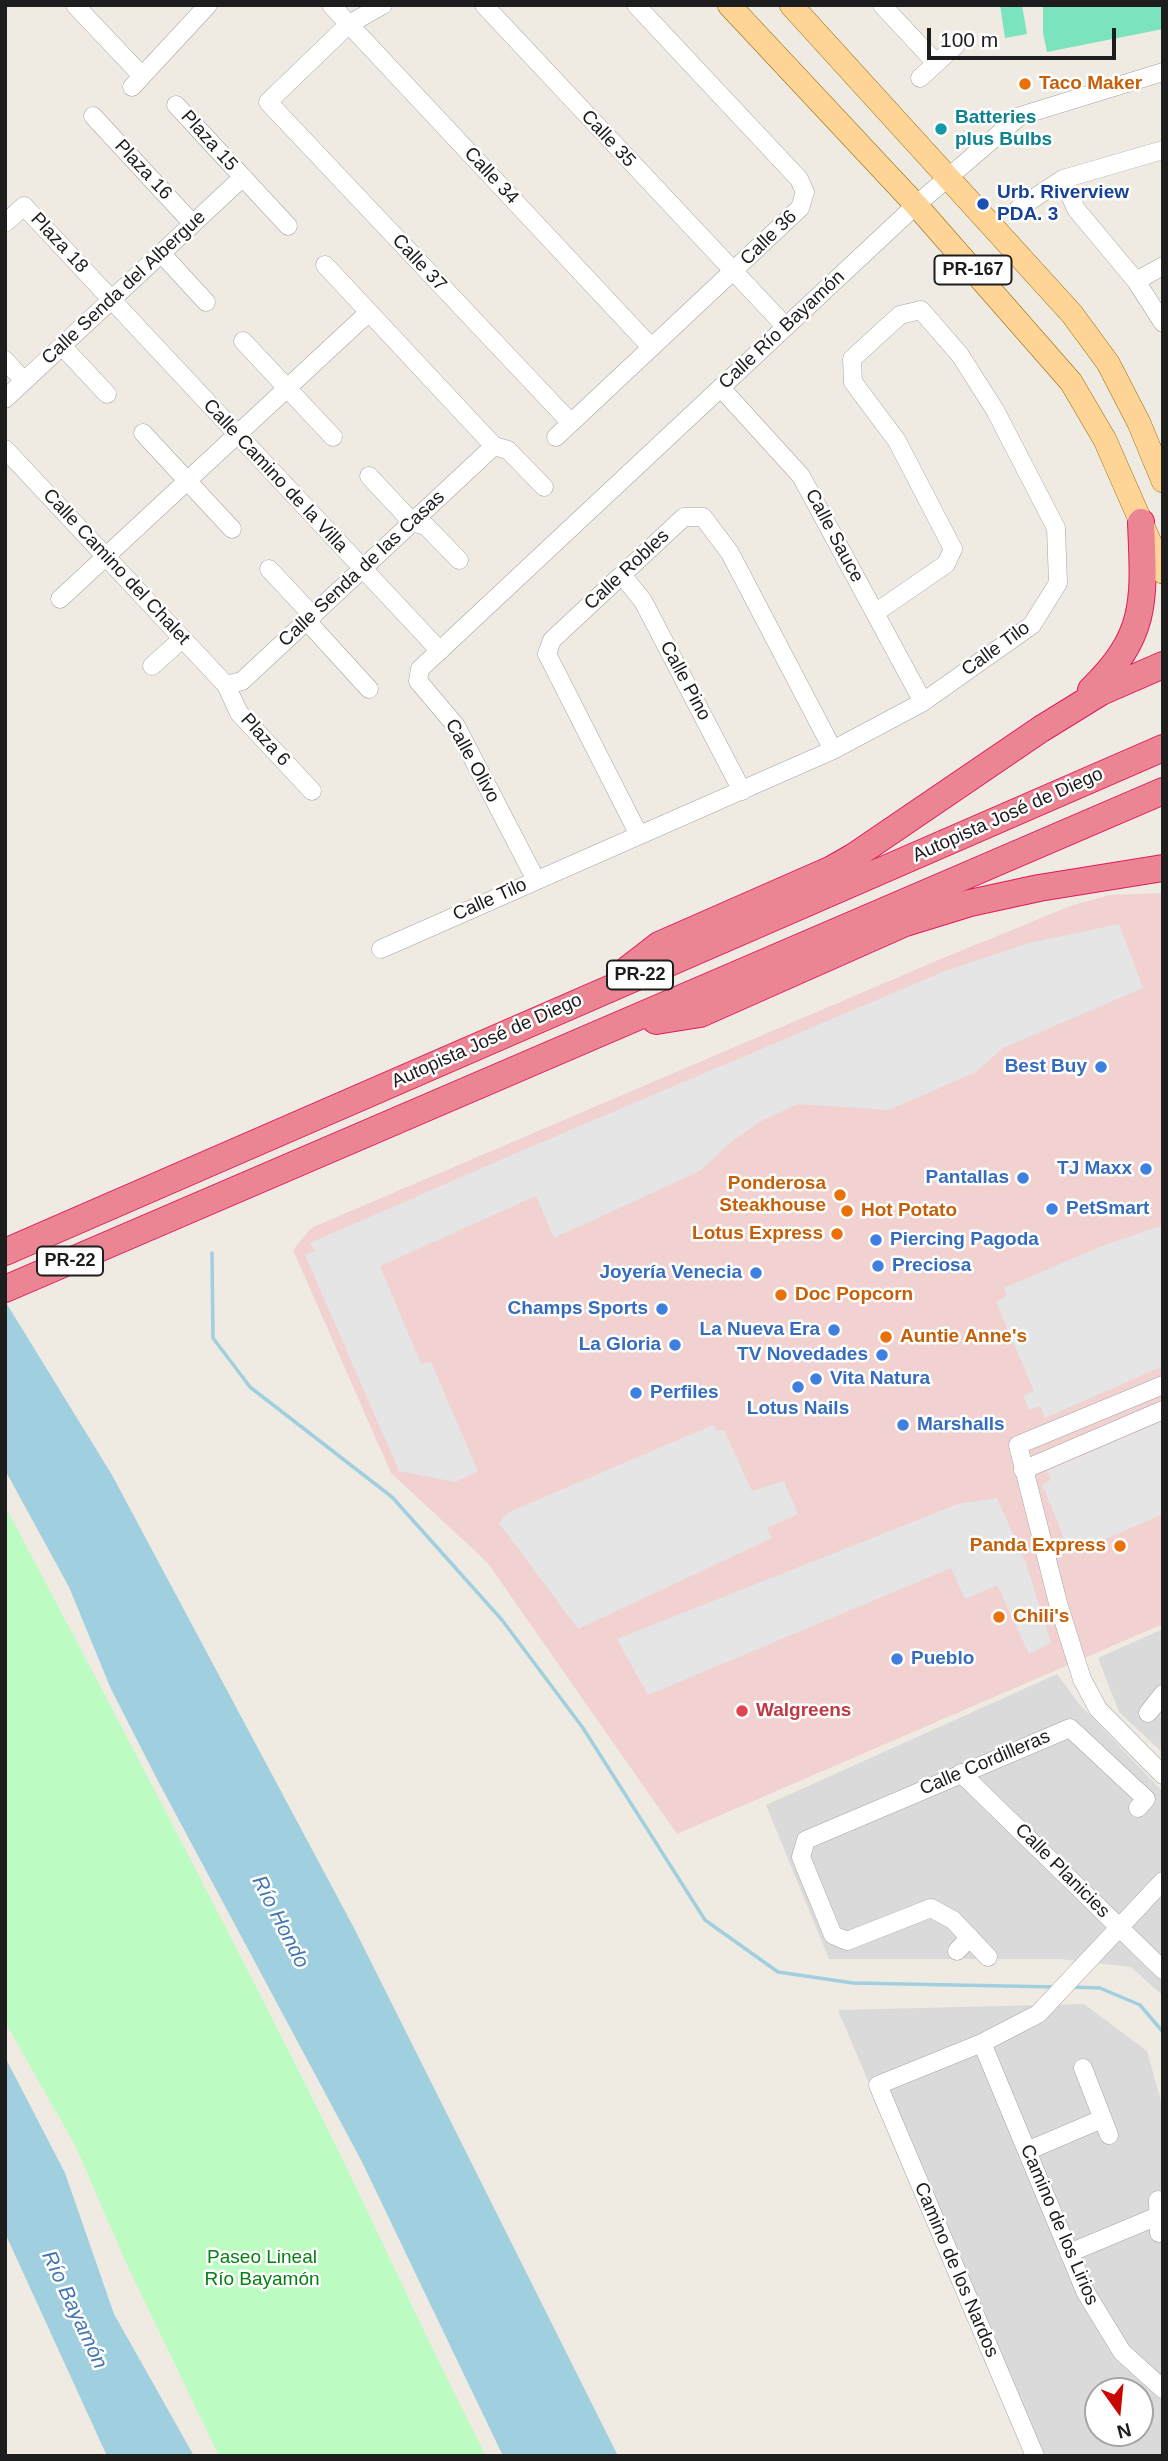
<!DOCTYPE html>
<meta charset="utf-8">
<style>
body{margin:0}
#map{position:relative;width:1168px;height:2461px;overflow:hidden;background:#efebe2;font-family:Helvetica,sans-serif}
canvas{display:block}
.frame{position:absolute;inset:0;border:7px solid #1d1d1d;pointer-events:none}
.north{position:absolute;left:1084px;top:2377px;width:70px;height:70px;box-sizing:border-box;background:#fff;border:2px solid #a5a5a5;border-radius:50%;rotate:165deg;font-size:19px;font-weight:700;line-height:28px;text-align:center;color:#1d1d1d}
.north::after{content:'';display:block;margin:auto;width:24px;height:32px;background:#ca0600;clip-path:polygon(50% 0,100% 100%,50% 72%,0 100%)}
.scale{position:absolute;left:927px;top:28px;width:189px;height:32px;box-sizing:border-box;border:4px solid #1d1d1d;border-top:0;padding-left:9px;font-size:21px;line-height:24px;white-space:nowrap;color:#1d1d1d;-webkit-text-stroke:5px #fff;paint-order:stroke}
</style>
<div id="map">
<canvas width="1168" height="2461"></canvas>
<div class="frame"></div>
<div class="north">N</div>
<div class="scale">100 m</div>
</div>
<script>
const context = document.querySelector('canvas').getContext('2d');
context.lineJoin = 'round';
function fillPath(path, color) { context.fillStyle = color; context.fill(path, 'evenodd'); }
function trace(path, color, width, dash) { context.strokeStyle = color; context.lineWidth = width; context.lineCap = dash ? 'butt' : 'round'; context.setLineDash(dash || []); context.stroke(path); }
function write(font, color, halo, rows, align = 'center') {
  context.font = font + ' Helvetica,sans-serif'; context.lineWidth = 5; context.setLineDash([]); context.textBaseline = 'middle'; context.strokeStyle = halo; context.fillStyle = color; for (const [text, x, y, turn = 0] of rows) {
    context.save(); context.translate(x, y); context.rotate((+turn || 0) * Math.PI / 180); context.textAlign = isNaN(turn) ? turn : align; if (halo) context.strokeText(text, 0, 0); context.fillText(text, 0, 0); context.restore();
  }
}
fillPath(new Path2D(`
 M 1163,1629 L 1163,1753 L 1119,1712 L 1098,1658 Z
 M 1057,1674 L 1079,1704 L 1163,1792 L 1163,1996 L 1131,1967 L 1060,1959 L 829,1959 L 766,1805 Z
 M 1084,2004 L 1147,2051 L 1163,2108 L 1163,2456 L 1027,2456 L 838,2010 ZM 1098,2391 L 1140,2391 L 1140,2433 L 1098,2433 Z`), '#dbdada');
fillPath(new Path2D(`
 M 1163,893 L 1163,1624 L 677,1834 L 487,1562 L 391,1473 L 293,1250 L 311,1228 L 936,961 L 1073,905 L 1110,895 Z`), '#f1d2d0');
fillPath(new Path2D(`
 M 5,1506 C 107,1698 208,1891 306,2085 C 368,2208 423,2334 486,2456 L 219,2456 L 128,2267 L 75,2145 L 5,2022 Z`), '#bcfcc3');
fillPath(new Path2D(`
 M 1000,5 L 1022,5 L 1027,34 L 1005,38 Z
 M 1043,5 L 1163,5 L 1163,29 L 1047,52 L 1043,33 Z`), '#7be3be');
fillPath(new Path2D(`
 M 1119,924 L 1143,988 L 1003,1048 L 976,1072 L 889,1110 L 798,1104 L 763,1120 L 732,1141 L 700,1171 L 554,1238 L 536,1196 L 380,1266 L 421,1364 L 431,1362 L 478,1471 L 455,1482 L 399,1471 L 305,1255 L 315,1251 L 310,1243 L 521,1151 L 945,971 L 1029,943 Z
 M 1163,1225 L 1163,1366 L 1045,1418 L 1040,1406 L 1029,1410 L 1023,1396 L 1034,1391 L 996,1302 L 1007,1295 L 1004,1288 L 1102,1246 Z
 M 1163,1421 L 1163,1514 L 1078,1551 L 1065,1541 L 1042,1484 L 1051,1480 L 1047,1471 Z
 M 713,1425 L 717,1431 L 724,1430 L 752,1491 L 784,1481 L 798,1514 L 767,1528 L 772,1538 L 578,1629 L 499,1523 L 507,1513 Z
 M 997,1498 L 1026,1563 L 1051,1643 L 1029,1654 L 997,1585 L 965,1599 L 951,1568 L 648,1695 L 617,1639 L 958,1504 Z`), '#e5e5e5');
fillPath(new Path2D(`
 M 5,1301 L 112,1475 L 354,1928 L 618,2456 L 503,2456 L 362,2162 L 158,1781 L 111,1689 L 69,1587 L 5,1470 Z
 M 5,2057 L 65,2173 L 114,2314 L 194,2456 L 107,2456 L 5,2233 Z`), '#a0cfdf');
trace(new Path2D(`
 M 212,1253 L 213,1338 L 250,1387 L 392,1497 L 502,1620 L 583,1728 L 705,1920 L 778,1972 L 853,1983 L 1057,1987
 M 1071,1987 L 1100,1988 L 1140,2005 L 1163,2032`), '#a0cfdf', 3.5);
const minor = new Path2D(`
 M 75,5 L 142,76
 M 331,5 L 651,347
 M 383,5 L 349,24 L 268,102 L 571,423
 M 484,5 L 786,327
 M 882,5 L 936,63
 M 920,78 L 956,45
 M 132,87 L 208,5
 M 176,105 L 288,226
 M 93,116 L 193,224
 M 1063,179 L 1076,209 L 1136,281 L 1163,323
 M 1019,208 L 1063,179 L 1163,150
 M 5,223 L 24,206 L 440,651
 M 161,253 L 206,302
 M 325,265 L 494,446
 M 1136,281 L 1163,266
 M 243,341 L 333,437
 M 62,346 L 107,394
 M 5,360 L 24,381
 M 721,388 L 801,476 L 923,702
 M 5,399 L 243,177
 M 143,433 L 232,529
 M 556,437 L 800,208 L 805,192 L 799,179 L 636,5
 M 494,446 L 508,450 L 544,487
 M 5,449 L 226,685 L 239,713 L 312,791
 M 369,476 L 412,522 L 426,526 L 459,560
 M 269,569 L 313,616
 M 622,575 L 643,601 L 742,791
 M 60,599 L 368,313
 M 307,621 L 369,689
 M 152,666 L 182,639
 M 226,685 L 242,681 L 494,446
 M 639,835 L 547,654 L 552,640 L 684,517 L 703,517 L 730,553 L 833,750
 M 536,880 L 456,726 L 418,681 L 420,669 L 916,205 L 1020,116 L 1163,72
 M 381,949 L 833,750 L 923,702 L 1032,625 L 1058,583 L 1056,528 L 995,410 L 960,355 L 921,310 L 900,315 L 852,359 L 853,382 L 897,441 L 953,549 L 946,564 L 875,613
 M 1163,1385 L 1018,1445 L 1058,1603 L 1082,1679 L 1098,1709 L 1163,1775
 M 1023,1470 L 1163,1410
 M 1148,1713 L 1163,1694
 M 961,1773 L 1163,1970
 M 957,1951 L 970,1937
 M 988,1957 L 953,1920 L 931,1908 L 847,1941 L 833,1935 L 801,1857 L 806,1840 L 1070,1728 L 1146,1799 L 1138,1808
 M 982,2043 L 1086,2293 L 1122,2352 L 1163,2389
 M 1083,2068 L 1109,2135
 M 1027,2151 L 1102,2119
 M 1158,2200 L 1159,2233
 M 1069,2253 L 1158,2216
 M 1035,2456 L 878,2085 L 982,2043 L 1038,2014 L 1163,1881`);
const major = new Path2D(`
 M 729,5 L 916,205 L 1071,382 L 1105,440 L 1163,572
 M 791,5 L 1072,314 L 1108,363 L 1139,423 L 1163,481`);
const highway = new Path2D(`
 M 1091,690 C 1149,634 1144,598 1141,522
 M 628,969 L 659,945 L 832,869 L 853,857 L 1041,729 L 1101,692 L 1163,665
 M 656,1021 L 700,1014 L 905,923 L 970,903 L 1039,888 L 1163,868
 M 5,1252 L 1163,748
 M 5,1289 L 1163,791`);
trace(minor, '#a4a4a4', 19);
trace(major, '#966900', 24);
trace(highway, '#e21a58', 28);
trace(minor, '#fff', 18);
trace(major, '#ffd597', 23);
trace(highway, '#eb8594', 26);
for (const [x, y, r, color] of [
 [1025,84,7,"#e8710a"],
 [941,129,7,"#0f9aa8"],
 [983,204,7,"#1a4fb4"],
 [1101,1067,7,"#3f7fe0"],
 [1146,1169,7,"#3f7fe0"],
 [1023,1178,7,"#3f7fe0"],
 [840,1195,7,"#e8710a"],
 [1052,1209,7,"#3f7fe0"],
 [847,1211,7,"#e8710a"],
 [837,1234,7,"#e8710a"],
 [876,1240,7,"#3f7fe0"],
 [878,1266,7,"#3f7fe0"],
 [756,1273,7,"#3f7fe0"],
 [781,1295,7,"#e8710a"],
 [662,1309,7,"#3f7fe0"],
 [834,1330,7,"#3f7fe0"],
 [886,1337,7,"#e8710a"],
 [675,1345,7,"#3f7fe0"],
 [882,1355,7,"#3f7fe0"],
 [816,1379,7,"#3f7fe0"],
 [798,1387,7,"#3f7fe0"],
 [636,1393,7,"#3f7fe0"],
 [903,1425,7,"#3f7fe0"],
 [1120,1546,7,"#e8710a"],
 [999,1617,7,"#e8710a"],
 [897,1659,7,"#3f7fe0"],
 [742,1711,7,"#e0444e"]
]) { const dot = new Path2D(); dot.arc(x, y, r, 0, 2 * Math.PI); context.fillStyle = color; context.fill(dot); trace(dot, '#fff', 2.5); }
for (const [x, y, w] of [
 [973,270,77],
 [640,975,66],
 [70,1261,66]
]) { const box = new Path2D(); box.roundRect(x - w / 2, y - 14.5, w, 29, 5); context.fillStyle = '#fff'; context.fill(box); trace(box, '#1d1d1d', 2); }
write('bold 18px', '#1d1d1d', null, [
 ["PR-167",973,270],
 ["PR-22",640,975],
 ["PR-22",70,1261]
]);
write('bold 19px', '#c56008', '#fff', [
 ["Taco Maker",1039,84],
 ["Ponderosa",826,1184,"right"],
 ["Steakhouse",826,1206,"right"],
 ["Hot Potato",861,1211],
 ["Lotus Express",823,1234,"right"],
 ["Doc Popcorn",795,1295],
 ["Auntie Anne's",900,1337],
 ["Panda Express",1106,1546,"right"],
 ["Chili's",1013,1617]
], 'left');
write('bold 19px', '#0d838f', '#fff', [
 ["Batteries",955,118],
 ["plus Bulbs",955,140]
], 'left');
write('19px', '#1d1d1d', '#fff', [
 ["Calle 35",608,139,47],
 ["Plaza 15",209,141,48],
 ["Plaza 16",143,170,47],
 ["Calle 34",491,176,47],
 ["Calle 36",769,238,-44],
 ["Plaza 18",59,243,47],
 ["Calle 37",419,263,47],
 ["Calle Senda del Albergue",124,288,-43],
 ["Calle Río Bayamón",782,330,-43],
 ["Calle Camino de la Villa",275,476,47],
 ["Calle Sauce",834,536,62],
 ["Calle Camino del Chalet",116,567,47],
 ["Calle Senda de las Casas",362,569,-43],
 ["Calle Robles",627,570,-43],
 ["Calle Tilo",996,649,-36],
 ["Calle Pino",685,681,62],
 ["Plaza 6",265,740,48],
 ["Calle Olivo",472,761,61],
 ["Autopista José de Diego",1008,815,-24],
 ["Calle Tilo",490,900,-24],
 ["Autopista José de Diego",487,1041,-24],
 ["Calle Cordilleras",985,1763,-23],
 ["Calle Planicies",1062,1871,45],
 ["Camino de los Lirios",1059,2225,67],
 ["Camino de los Nardos",956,2270,67]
]);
write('bold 19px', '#164399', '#fff', [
 ["Urb. Riverview",997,193],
 ["PDA. 3",997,215]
], 'left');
write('bold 19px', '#366cbe', '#fff', [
 ["Best Buy",1087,1067],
 ["TJ Maxx",1132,1169],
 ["Pantallas",1009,1178],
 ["PetSmart",1066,1209,"left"],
 ["Piercing Pagoda",890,1240,"left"],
 ["Preciosa",892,1266,"left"],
 ["Joyería Venecia",742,1273],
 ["Champs Sports",648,1309],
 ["La Nueva Era",820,1330],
 ["La Gloria",661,1345],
 ["TV Novedades",868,1355],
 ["Vita Natura",830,1379,"left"],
 ["Perfiles",650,1393,"left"],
 ["Lotus Nails",798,1409,"center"],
 ["Marshalls",917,1425,"left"],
 ["Pueblo",911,1659,"left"]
], 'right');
write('bold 19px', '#be3a42', '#fff', [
 ["Walgreens",756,1711]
], 'left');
write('19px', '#058113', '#fff', [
 ["Paseo Lineal",262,2258],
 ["Río Bayamón",262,2280]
]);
write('italic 21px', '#4477b2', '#fff', [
 ["Río Hondo",280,1922,63],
 ["Río Bayamón",74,2310,65]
]);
</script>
